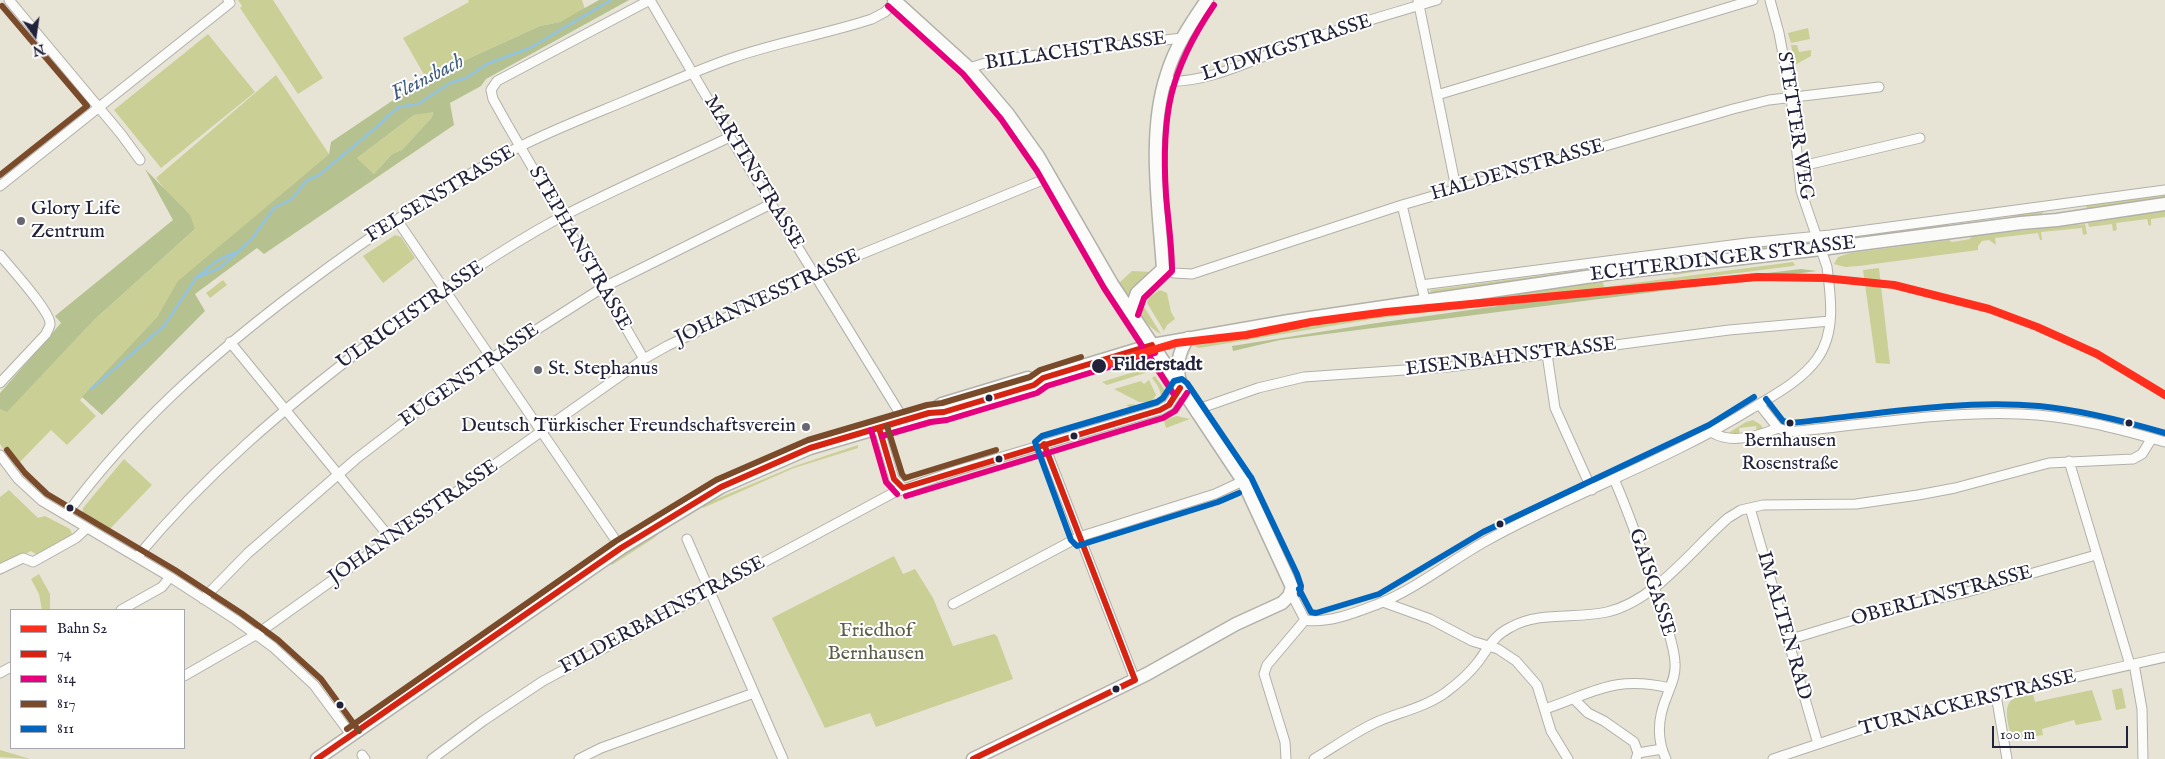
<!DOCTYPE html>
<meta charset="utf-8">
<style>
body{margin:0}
#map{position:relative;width:2165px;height:759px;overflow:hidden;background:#e7e4d6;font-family:"IM FELL English",serif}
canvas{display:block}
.legend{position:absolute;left:10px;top:609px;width:175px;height:140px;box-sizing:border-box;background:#fff;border:1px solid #a7a7b1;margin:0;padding:6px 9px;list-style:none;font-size:15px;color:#22223b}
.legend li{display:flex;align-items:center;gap:10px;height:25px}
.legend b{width:25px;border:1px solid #a7a7b1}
.north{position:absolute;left:10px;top:10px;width:50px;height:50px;-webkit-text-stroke:4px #fff;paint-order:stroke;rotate:166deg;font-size:14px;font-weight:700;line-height:20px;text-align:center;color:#22223b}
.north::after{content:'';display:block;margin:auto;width:18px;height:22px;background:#22223b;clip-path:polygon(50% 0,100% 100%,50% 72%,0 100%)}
.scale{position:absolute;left:1992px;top:726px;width:136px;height:22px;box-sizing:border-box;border:2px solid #22223b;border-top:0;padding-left:6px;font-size:15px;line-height:18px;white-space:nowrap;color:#22223b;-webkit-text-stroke:4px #fff;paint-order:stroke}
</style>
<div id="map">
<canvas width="2165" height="759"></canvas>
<ul class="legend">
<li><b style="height:6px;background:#ff2e1d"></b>Bahn S2</li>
<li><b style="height:6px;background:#d62413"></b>74</li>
<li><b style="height:6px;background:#e5007d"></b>814</li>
<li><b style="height:6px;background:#7a4b2a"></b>817</li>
<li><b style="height:6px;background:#0065bd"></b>811</li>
</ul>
<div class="north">N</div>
<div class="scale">100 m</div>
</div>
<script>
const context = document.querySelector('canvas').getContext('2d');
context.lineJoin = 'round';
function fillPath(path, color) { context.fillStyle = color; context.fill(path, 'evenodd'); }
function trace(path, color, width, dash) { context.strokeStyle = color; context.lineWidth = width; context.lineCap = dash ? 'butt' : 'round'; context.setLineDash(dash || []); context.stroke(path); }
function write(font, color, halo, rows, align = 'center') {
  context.font = font + ' "IM FELL English",serif'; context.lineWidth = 4; context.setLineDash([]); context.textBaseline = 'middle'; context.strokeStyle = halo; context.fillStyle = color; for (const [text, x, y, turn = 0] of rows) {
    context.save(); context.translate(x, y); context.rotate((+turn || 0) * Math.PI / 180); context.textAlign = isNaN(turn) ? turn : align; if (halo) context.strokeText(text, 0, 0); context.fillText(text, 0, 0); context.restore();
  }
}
fillPath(new Path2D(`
 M 238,0 L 273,0 L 323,78 L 298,94 L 240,8 L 242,6 Z
 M 468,0 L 582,0 L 585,9 L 560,22 L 540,26 L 426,78 L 403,38 L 469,2 Z
 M 1808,28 L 1810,39 L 1791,43 L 1788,33 Z
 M 208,34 L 255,92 L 161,168 L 114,110 Z
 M 1791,45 L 1797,45 L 1799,52 L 1811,50 L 1811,56 L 1795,65 Z
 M 276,75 L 329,154 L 179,281 L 157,317 L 80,400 L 96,416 L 67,445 L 51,430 L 15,467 L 0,444 L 0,409 L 7,411 L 94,320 L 195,229 L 156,178 Z
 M 433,111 L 432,117 L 402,150 L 392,154 L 374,174 L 357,158 L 414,115 Z
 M 2165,193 L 2165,199 L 2087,209 L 2085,203 Z
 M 2043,209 L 2044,211 L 2041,215 L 2023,217 L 2004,216 Z
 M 2165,210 L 2165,217 L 2151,219 L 2151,225 L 2149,226 L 2147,219 L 2116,223 L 2117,230 L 2113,231 L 2112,224 L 2089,227 L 2088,223 Z
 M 1948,221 L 1949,226 L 1851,238 L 1852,235 Z
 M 2085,224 L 2087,234 L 2083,235 L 2082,228 L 2041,232 L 2042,240 L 2040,240 L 2038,233 L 1995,238 L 1996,245 L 1989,240 L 1982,241 L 1978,246 L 1978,250 L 1859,266 L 1845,267 L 1834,264 L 1838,257 L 1850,253 L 1949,240 L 1952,242 L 1970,239 L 1971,236 Z
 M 395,235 L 401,237 L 415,258 L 383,283 L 363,256 Z
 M 1789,243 L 1790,246 L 1432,294 L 1430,290 Z
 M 1793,262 L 1795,265 L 1793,266 L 1373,319 L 1199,348 L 1194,346 L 1244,334 L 1574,285 L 1603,282 L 1604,287 Z
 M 1725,267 L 1674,275 L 1672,273 Z
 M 1879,268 L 1890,364 L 1876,363 L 1863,270 Z
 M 1132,271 L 1152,272 L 1130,298 L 1119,283 Z
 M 223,280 L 227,285 L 210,298 L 206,293 Z
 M 1159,281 L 1158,287 C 1149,289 1143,295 1143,305 L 1161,334 C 1152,330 1133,312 1139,300 C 1142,293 1153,286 1159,281 Z
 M 1160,290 L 1167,293 L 1171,312 L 1175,319 L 1167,325 L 1164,331 L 1147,303 L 1149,297 Z
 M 1143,364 L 1150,370 L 1145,373 L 1107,385 L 1102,382 L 1140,370 Z
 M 1155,376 L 1167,393 L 1166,401 L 1157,407 L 1138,412 L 1126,405 C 1138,402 1141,411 1158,403 C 1164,393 1158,386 1152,378 Z
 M 1149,380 L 1156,395 L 1151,402 L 1139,402 L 1114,389 L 1141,381 L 1144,384 Z
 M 1177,416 L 1190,419 L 1166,428 L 1164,420 Z
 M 1753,420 L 1761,425 L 1764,431 L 1757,433 L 1756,426 L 1739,428 L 1740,435 L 1725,435 L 1746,422 Z
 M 858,445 L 858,448 L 794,468 L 703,508 L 702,505 L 795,466 Z
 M 124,459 L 152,485 L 106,533 C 95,527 81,522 83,508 Z
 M 9,490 L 38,518 L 45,516 L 70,529 L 72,534 L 69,540 L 39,556 L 31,551 L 0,567 L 0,497 Z
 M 665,528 L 654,538 L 612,565 L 609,563 Z
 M 894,556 L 903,574 L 915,569 L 933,598 L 953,646 L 994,634 L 997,636 L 1013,679 L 876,727 L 870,713 L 825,728 L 772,618 Z
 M 39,574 L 50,594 L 50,610 L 42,610 L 39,594 L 31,579 Z
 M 2122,688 L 2126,708 L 2116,710 L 2112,690 Z
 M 2092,690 L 2102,720 L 2076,725 L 2074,720 L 2042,729 L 2043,735 L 2012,740 C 2010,730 2001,706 2013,699 C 2018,696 2027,696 2033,694 L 2035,702 Z
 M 0,750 L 30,759 L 0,757 Z`), '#cacf95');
fillPath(new Path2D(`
 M 599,0 L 629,0 L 486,79 L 481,86 L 450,103 L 454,125 L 264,254 L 257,248 L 195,294 L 205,311 L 102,415 L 82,397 L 157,317 L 178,281 L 329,154 L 331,142 L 426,78 L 540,26 L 560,22 ZM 433,112 L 432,117 L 402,150 L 392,154 L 374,174 L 357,158 L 414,115 Z
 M 145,169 L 190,215 L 195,229 L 94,320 L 7,412 L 0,409 L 0,393 L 61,323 L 55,316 L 173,220 Z
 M 1801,269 L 1817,271 L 1280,340 L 1233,351 L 1232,346 L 1370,324 L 1555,298 Z`), '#b6c190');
trace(new Path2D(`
 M 197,277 L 218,260 L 234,253
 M 91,389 L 164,326 L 196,278 L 220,268 L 251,240 L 274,208 L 292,199 L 306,181 L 319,175 L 378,126 L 388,116 L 399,107 L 418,104 L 450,83 L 466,78 L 487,64 L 530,48 L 611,0`), '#92c3e0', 2.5);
const minor = new Path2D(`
 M 9,0 L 121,134 L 140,160
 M 650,0 L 730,137 L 904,420
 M 1418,0 L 1456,188
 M 969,68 L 995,60 L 1182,38
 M 1164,81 C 1206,84 1249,61 1288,47 C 1337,29 1387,15 1437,0
 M 1437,95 L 1753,0
 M 1798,167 L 1920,138
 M 0,186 L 230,3 L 228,0
 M 1402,205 L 1425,300
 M 397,220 L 621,548
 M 0,255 C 9,266 51,312 50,324 C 50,327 47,331 46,334 L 0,383
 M 1163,269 L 1174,273 L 1192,274 L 1402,205 L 1733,109 L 1769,100 L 1879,87
 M 1421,285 L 1747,243 L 1830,235 L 2165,190
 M 230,342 L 391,539
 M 1547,354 L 1555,408 L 1592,490
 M 644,359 L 507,124 L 493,99 L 491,90 L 497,81 L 650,0
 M 1759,404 L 1778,428 L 1789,432 C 1865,425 1943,411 2020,414 C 2070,416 2117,428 2165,442
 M 1196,413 L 1204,407 L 1258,388 L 1304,377 L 1448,367 L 1729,330 L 1830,321
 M 879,428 L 894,479 L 903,488
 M 1713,433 C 1732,444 1759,436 1778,428
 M 1044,444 L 1135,680
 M 0,455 L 18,479 L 42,501 L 170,577 L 236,620 L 273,647 L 314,685 L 352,736
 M 2069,461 L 2130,665
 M 1614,479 C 1632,520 1646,562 1660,604 C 1665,623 1674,643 1675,663 C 1676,675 1671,685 1667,696 C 1658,717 1656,738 1666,759
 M 1750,508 L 1818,744
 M 66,515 C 131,427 210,356 298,290 C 367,238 440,188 517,148 C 556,128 597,113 637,96 C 669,83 700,69 732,58 C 778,42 826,34 872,19 L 885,12 L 897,0
 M 687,539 L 783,759
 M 137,557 C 205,475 285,407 370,343 C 430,298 493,254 559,218 C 615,189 673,164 730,137
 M 0,569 L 23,558 L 33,562 L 76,538 L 87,528
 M 1291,593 L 1305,620 C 1328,624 1357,612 1378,604 C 1414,590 1452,560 1486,541 C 1572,493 1667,461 1751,409 C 1774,395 1801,381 1817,359 C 1836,333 1831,297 1827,267 L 1801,191 L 1791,97 L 1779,33 L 1770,0
 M 203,599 L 248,553 L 356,459 L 425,406 L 492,358 L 602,288 L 771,204
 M 1383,602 L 1430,619 L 1472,641 L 1498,649 L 1516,661 L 1537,685 L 1551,731 L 1568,759
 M 953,604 L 1079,537 L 1215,494 L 1243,481
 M 121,610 L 162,587 L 170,577
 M 1788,640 L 1893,608 L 1967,592 L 2096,555
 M 2134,664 L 2142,709 L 2143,759
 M 0,673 L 11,667
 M 184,676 L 257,634 L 542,431 L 644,359 L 667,346 L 842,262 L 1050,177
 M 1996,695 L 2007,759
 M 1574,699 L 1588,713 L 1604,721 L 1634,742 L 1638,753 L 1636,759
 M 1545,709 C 1595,692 1615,675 1670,688
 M 1638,753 L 1662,749
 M 362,755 L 365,759
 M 432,759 L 483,721 L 543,681 L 893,493 L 955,471 L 1160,410 L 1169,405 L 1180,388
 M 579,759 L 601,748 L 754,693
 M 1286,759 L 1285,742 L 1264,674 L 1267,665 L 1305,620
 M 1314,759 C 1336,746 1356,731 1379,721 C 1401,712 1425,707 1445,693 C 1457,684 1469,674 1478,662 C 1489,647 1493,636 1511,627 C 1540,611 1576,619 1607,612 C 1655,601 1692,549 1728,518 L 1741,510 L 1763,505 L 1856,504 L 1918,495 L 1955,488 L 2049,463 L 2133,459 L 2142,454 L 2152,438
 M 1773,759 L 1899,717 L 2165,657`);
const secondary = new Path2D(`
 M 894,0 L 969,68 L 1008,114 L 1038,156 L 1112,284 L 1243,481 L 1292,587 L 1289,596 L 1282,603 L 1236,624 L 1147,674 L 973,759
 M 1130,312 L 1137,293 L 1163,269 C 1159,207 1147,133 1167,74 C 1175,47 1191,23 1207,0
 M 1180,383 C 1176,366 1178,353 1188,338
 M 936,408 L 942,404 L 1028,378
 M 317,759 L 621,548 L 721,487 L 810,448 L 929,413 L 944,412 L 1034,385 L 1043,378 L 1152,345 L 1289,321 L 1613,273 L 1821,249 L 2021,223 L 2057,220 L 2165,204`);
trace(minor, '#b2b0aa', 11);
trace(secondary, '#b2b0aa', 15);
trace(minor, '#fbfbf9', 9);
trace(secondary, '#fbfbf9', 12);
trace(new Path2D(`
 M 879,428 L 894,479 L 903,488 L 1160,410 L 1169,405 L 1180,388
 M 1044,444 L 1135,680
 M 317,759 L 621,548 L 721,487 L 810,448 L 929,413 L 944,412 L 1034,385 L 1043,378 L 1152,345
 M 973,759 L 1135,680`), '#d62413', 6);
trace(new Path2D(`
 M 888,6 L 963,74 L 1001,119 L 1037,171 L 1104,288 L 1173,393
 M 1138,315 L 1144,298 L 1172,271 C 1172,246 1168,220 1166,195 C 1161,116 1169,71 1214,5
 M 871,430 L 886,482 L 897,494
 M 882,436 L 931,422 L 947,420 L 1037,393 L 1047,386 L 1155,353
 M 906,496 L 1163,418 L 1175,411 L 1187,393`), '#e5007d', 6);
trace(new Path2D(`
 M 0,175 L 87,106 L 2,6
 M 887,426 L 902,474 L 905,478 L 996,450
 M 7,450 L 25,473 L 47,494 L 175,570 L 241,613 L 278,640 L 321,679 L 359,731
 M 347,729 L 616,541 L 716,480 L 808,440 L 927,405 L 942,403 L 1030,377 L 1040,370 L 1081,357`), '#7a4b2a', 6);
trace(new Path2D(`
 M 1766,399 L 1783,421 L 1790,423 C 1872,415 1956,399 2039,406 C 2082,410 2124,421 2165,433
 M 1251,477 L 1297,574 L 1301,586 L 1300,594
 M 1239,493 L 1218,502 L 1077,546 L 1071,540 L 1035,442 L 1042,436 L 1157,402 L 1163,398 L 1174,381 L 1182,379 L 1187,383 L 1250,476
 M 1299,589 L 1311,612 L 1316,613 L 1379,594 L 1483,532 L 1709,425 L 1754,397`), '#0065bd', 6);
trace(new Path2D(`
 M 1099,366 L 1176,343 L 1246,335 L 1311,322 L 1386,312 L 1757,277 L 1824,278 L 1894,285 L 1989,309 L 2037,327 L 2097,354 L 2165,395`), '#ff2e1d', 8);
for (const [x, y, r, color] of [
 [21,221,5,"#676671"],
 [1099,366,8,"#22223b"],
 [538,370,5,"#676671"],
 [989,398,4.5,"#22223b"],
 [1790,423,4.5,"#22223b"],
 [2129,423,4.5,"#22223b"],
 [806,427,5,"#676671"],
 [1074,436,4.5,"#22223b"],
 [999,459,4.5,"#22223b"],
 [70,508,4.5,"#22223b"],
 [1500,524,4.5,"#22223b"],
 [1116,689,4.5,"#22223b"],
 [340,705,4.5,"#22223b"]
]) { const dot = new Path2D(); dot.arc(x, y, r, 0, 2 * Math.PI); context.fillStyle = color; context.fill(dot); trace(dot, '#fff', 2); }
write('19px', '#22223b', '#fff', [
 ["Bernhausen",1790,442],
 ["Rosenstraße",1790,465]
]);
write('20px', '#22223b', '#fff', [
 ["LUDWIGSTRASSE",1287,49,-18],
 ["BILLACHSTRASSE",1076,52,-8],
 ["STETTER WEG",1794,126,81],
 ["HALDENSTRASSE",1518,171,-16],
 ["MARTINSTRASSE",753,173,59],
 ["FELSENSTRASSE",441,195,-31],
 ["STEPHANSTRASSE",579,249,60],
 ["ECHTERDINGER STRASSE",1723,260,-7],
 ["JOHANNESSTRASSE",768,298,-25],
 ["ULRICHSTRASSE",411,316,-35],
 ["EISENBAHNSTRASSE",1511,358,-7],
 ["EUGENSTRASSE",470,376,-35],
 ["JOHANNESSTRASSE",414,523,-35],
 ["GAISGASSE",1651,583,72],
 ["OBERLINSTRASSE",1942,597,-15],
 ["FILDERBAHNSTRASSE",663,616,-28],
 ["IM ALTEN RAD",1783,626,74],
 ["TURNACKERSTRASSE",1968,704,-14]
]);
write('20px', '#22223b', '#fff', [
 ["Glory Life",31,210],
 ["Zentrum",31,233],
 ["St. Stephanus",548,370],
 ["Deutsch Türkischer Freundschaftsverein",796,427,"right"]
], 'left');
write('bold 20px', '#22223b', '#fff', [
 ["Filderstadt",1112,366]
], 'left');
write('20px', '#5c604a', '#fff', [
 ["Friedhof",876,632],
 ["Bernhausen",876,655]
]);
write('italic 21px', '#405d7f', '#fff', [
 ["Fleinsbach",428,79,-27]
]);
</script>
